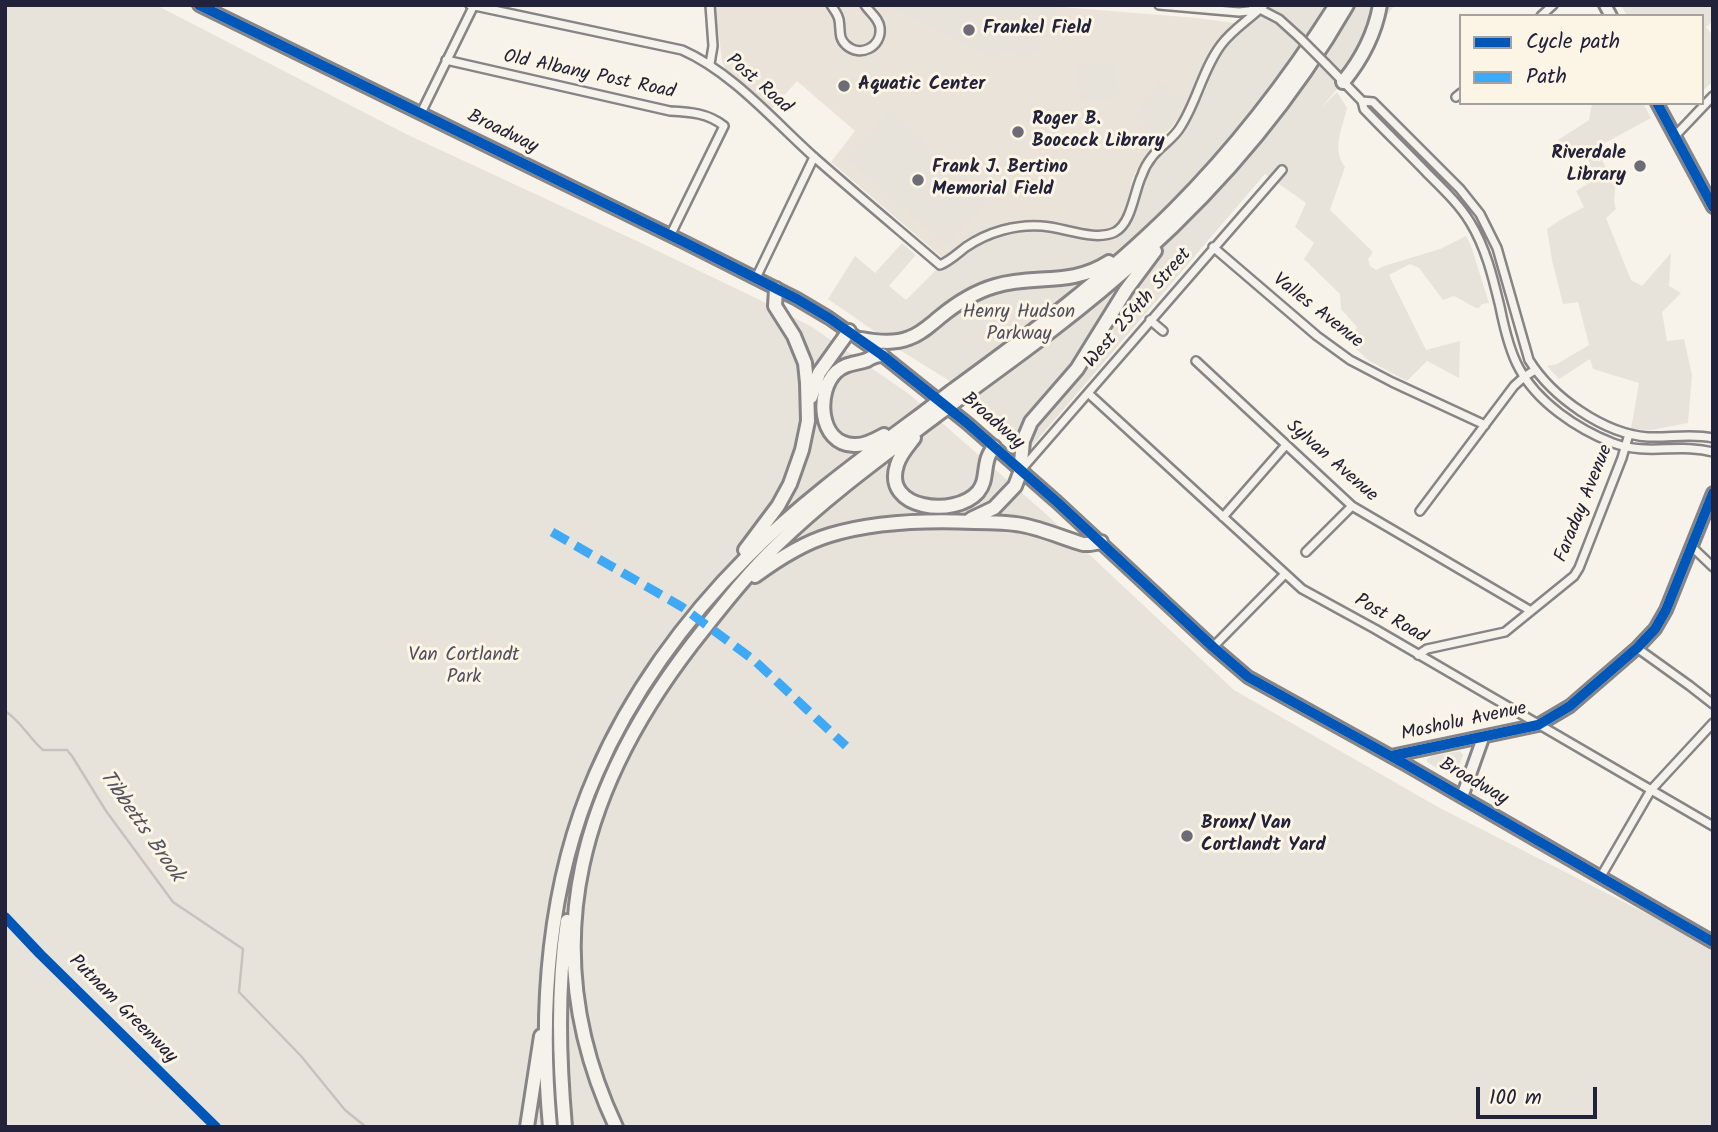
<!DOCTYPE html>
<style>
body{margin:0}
#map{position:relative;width:1718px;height:1132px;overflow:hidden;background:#f7f3ea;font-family:Kalam,sans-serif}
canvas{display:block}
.frame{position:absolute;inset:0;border:7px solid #22223b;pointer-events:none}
.legend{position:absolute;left:1459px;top:14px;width:245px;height:91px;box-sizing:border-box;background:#fcf5e5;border:2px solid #a5a1a1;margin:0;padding:9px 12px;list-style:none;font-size:21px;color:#22223b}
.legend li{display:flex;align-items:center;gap:14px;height:35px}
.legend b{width:35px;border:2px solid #a5a1a1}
.scale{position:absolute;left:1476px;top:1087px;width:121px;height:32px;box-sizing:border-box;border:4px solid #22223b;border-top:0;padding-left:9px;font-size:21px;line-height:24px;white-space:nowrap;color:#22223b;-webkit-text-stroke:5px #fcf5e5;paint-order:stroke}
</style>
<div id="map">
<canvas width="1718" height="1132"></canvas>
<div class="frame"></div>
<ul class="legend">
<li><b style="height:9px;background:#0057b8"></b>Cycle path</li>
<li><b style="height:9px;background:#3fa9f5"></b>Path</li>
</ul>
<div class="scale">100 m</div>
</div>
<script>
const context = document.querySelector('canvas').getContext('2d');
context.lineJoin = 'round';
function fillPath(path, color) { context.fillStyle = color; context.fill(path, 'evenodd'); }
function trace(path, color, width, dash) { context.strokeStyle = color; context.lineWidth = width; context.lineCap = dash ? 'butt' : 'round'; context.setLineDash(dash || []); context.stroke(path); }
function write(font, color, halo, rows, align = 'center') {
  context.font = font + ' Kalam,sans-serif'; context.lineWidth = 6; context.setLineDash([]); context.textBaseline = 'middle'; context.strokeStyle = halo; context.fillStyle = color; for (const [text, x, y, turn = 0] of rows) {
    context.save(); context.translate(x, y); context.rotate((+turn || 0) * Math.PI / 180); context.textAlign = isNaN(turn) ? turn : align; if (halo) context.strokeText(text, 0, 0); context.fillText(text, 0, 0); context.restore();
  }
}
fillPath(new Path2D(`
 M 712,5 L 1037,5 L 1197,18 L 1235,23 L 1214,49 L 1201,80 L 1188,105 L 1172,127 L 1156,142 L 1140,164 L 1132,180 L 1125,214 L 1118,224 L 1107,231 L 1095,232 L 1014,226 L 944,259 L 831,162 L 855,131 L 797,81 L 771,110 L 728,74 L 722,61 L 719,35 Z`), '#e9e3d9');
fillPath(new Path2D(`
 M 5,5 L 156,5 L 408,135 L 639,242 L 760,300 L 812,327 L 909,394 L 1046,514 L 1234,690 L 1438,807 L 1665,923 L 1713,952 L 1713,1127 L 5,1127 Z
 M 887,5 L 1023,5 L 1033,8 L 1052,9 L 1056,15 L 1038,50 L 1025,57 C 1011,51 1007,47 994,57 Z
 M 1269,5 L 1395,5 L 1384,19 L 1343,82 L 1321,108 L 1337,92 L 1347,108 C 1343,127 1331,149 1345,167 L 1330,210 L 1372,251 L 1372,254 L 1368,259 L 1370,266 L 1376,270 L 1384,266 L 1440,249 L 1466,236 L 1471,246 L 1489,303 L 1482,304 L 1479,308 L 1476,308 L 1454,296 L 1443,300 L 1419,268 L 1410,264 L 1389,275 L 1426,350 L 1460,341 L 1459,378 L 1427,361 L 1407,381 L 1369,361 L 1350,343 L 1357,327 L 1341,309 L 1340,294 L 1304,259 L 1314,243 L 1295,227 L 1306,203 L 1265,174 L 1027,452 L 971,406 L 948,380 L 898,349 L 880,335 L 828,299 L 855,256 L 875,273 L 902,243 L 916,255 L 889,286 L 906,300 L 936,270 L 948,267 L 967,251 L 999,235 L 1020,231 L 1055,230 L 1117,234 L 1144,176 L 1156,157 L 1178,136 L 1203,96 L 1218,56 Z
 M 1621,5 L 1713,5 L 1713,21 L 1706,27 L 1713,36 L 1713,81 L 1702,92 L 1702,16 L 1627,16 Z
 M 1115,62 L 1120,97 L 1080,102 L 1076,67 Z
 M 1159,82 L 1185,100 L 1160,132 C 1150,133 1142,123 1135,116 Z
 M 1592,103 L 1643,103 L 1651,118 L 1605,143 C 1592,158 1613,171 1615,186 C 1616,195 1612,197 1616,209 L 1606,218 L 1631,280 L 1642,286 L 1671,253 L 1669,286 L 1681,293 L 1662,312 L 1667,341 L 1684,339 L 1692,375 L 1688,423 L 1651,430 L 1631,429 L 1639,383 L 1593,369 L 1590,359 L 1559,379 L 1547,366 L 1557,364 L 1589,345 L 1578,302 L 1563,304 L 1552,260 L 1547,229 L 1560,220 L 1584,207 L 1576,191 L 1596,179 L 1584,149 L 1567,156 L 1558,140 L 1589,120 Z
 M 889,111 L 988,200 L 947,246 L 847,160 Z
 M 1460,751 L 1463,755 L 1456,774 L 1452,777 L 1427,762 L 1427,759 L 1432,756 Z`), '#e8e3da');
trace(new Path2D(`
 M 5,711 C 21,721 29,738 43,750 L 67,750 L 72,756 L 106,811 L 173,902 L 243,949 L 239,992 L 301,1056 L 345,1110 L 366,1127`), '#c7c2be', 2.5);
const street = new Path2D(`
 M 470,5 L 682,50 C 732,72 774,121 814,157 C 856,194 898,229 940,265 C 950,261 958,253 966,247 C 988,232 1016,224 1042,226 C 1063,227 1095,242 1115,232 C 1132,223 1134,191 1142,175 C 1144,169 1148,162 1152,157 C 1161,145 1174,139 1181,126 C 1197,101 1203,69 1221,45 C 1233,29 1250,19 1264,5
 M 710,5 L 713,46 L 710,64
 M 831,5 C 834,10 838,14 839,20 C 841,30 838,38 846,45 C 860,58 882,47 880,28 C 879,18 870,13 865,5
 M 1159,5 L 1239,12 L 1258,10
 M 1252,5 L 1279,19 L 1300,38
 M 1541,16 L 1553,5
 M 446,60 L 670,111 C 690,112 708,113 724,126 L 670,236
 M 1326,64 L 1362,101 L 1364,109 C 1385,131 1407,152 1428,174 C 1443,189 1459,204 1470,222 C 1486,248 1493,278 1500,307 C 1504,327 1509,350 1519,368 C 1537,402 1577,429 1613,443 C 1647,456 1679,443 1713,452
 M 1456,97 L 1461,93
 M 1362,101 L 1373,102 L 1460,189 L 1480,214 L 1497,248 L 1529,360 C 1552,397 1604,434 1648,437 C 1670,438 1691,433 1713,438
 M 421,113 L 474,5
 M 1675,136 L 1713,96
 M 1213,247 L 1317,336 L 1350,360 L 1392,382 L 1485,425
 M 756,278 L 814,157
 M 1150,320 L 1163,331
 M 1196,361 L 1352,506 L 1531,611
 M 1088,393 L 1302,589 L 1375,629 L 1713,826
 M 1021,470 L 1282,170
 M 1420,511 L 1514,386 L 1524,377 L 1535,370
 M 1223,517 L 1286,445
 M 1691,546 L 1713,567
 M 1306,552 L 1352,506
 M 1213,647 L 1285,574
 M 1637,648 L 1690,686 L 1713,704
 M 1418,655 L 1427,649 L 1505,632 L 1574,576 L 1579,568 L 1622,458 L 1629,434
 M 1600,878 L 1651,790 L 1713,723`);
const secondary = new Path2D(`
 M 1605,5 L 1611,16
 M 1657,103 L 1713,207
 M 1391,756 L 1538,725 L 1570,706 L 1637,648 L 1655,629 L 1666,610 L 1713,493`);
const primary = new Path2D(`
 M 199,5 L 684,242 L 797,299 L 829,318 L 882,355 L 967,423 L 1057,502 L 1213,647 L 1248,677 L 1405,764 L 1713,942
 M 1462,797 L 1483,738`);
const highway = new Path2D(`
 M 1343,82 C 1362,59 1375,33 1380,5
 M 861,339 C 877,342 894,344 909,338 C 921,334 930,325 940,317 C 957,303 974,292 995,286 C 1036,274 1070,287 1109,262
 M 882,355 C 876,355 872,357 867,360 C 856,364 845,363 836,372 C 816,391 818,444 854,445 C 864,446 875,440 884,435
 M 952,391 C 1029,335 1107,277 1174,210 C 1236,148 1289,79 1336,5
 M 811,397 L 819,373 L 849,331
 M 960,398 C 1022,353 1084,308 1141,256 C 1221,184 1293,99 1347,5
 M 914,438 C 908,446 900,454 897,465 C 882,510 955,518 978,492 C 986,482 984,473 987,461 C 988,456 991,451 994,447
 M 971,519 L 994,508 L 1015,486 L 1020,473 L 1023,441 L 1031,422 L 1077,369 L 1126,290 L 1155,251
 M 745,550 L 778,506 L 790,484 L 802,450 L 808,421 L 807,383 L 805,363 L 794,336 L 775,306 L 776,289
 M 755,576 C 778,559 803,543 830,535 C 873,522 929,520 974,522 C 990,522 1006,522 1022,525 C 1043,529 1063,538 1083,544 L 1090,544 L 1101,542
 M 527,1127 L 541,1036
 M 550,1127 C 539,1009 548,883 596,774 C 630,695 685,619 746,558 C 800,503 864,457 926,411
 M 565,1127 C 559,1058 557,990 567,921
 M 616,1127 C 530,944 583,779 704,629 C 727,600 750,571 777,545 C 825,498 880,458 933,418`);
trace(street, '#868485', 12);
trace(secondary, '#868485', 16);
trace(primary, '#868485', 16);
trace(highway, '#868485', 18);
trace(street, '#f5f2ec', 7);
trace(secondary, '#f5f2ec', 10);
trace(primary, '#f5f2ec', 10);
trace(highway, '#f5f2ec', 12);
const streetBridge = new Path2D(`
 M 1300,38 L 1326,64`);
const highwayBridge = new Path2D(`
 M 926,411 L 952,391
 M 933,418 L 960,398`);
trace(streetBridge, '#868485', 12, []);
trace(highwayBridge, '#868485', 18, []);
trace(streetBridge, '#f5f2ec', 7);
trace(highwayBridge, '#f5f2ec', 12);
trace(new Path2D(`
 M 552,532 L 682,607 L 755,661 L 846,746`), '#3fa9f5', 9, [18, 9]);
trace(new Path2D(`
 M 199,5 L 684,242 L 797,299 L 829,318 L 882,355 L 967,423 L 1057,502 L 1213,647 L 1248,677 L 1405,764 L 1713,942
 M 1657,103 L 1713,207
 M 1391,756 L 1538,725 L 1570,706 L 1637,648 L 1655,629 L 1666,610 L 1713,493
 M 5,917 L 40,954 L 216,1127`), '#0057b8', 10);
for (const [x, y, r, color] of [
 [969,30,7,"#6d6b78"],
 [844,86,7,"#6d6b78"],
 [1018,132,7,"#6d6b78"],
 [1640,166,7,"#6d6b78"],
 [918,180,7,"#6d6b78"],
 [1187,836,7,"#6d6b78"]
]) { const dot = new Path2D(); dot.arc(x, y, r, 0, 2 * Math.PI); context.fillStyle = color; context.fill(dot); trace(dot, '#fcf5e5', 2.5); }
write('bold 19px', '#22223b', '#fcf5e5', [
 ["Frankel Field",983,30],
 ["Aquatic Center",858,86],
 ["Roger B.",1032,121],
 ["Boocock Library",1032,143],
 ["Riverdale",1626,155,"right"],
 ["Library",1626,177,"right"],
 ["Frank J. Bertino",932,169],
 ["Memorial Field",932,191],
 ["Bronx/ Van",1201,825],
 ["Cortlandt Yard",1201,847]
], 'left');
write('19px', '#22223b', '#fcf5e5', [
 ["Old Albany Post Road",589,76,12],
 ["Post Road",758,85,41],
 ["Broadway",502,133,26],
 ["West 254th Street",1139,309,-49],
 ["Valles Avenue",1317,312,38],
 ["Broadway",992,422,41],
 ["Sylvan Avenue",1331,462,41],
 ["Faraday Avenue",1585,504,-68],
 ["Post Road",1390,620,30],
 ["Mosholu Avenue",1464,723,-12],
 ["Broadway",1473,783,30],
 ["Putnam Greenway",122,1010,45]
]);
write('19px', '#504f5f', '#fcf5e5', [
 ["Henry Hudson",1019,314],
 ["Parkway",1019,336],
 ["Van Cortlandt",464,657],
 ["Park",464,679]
]);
write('italic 21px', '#545362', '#fcf5e5', [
 ["Tibbetts Brook",140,827,55]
]);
</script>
